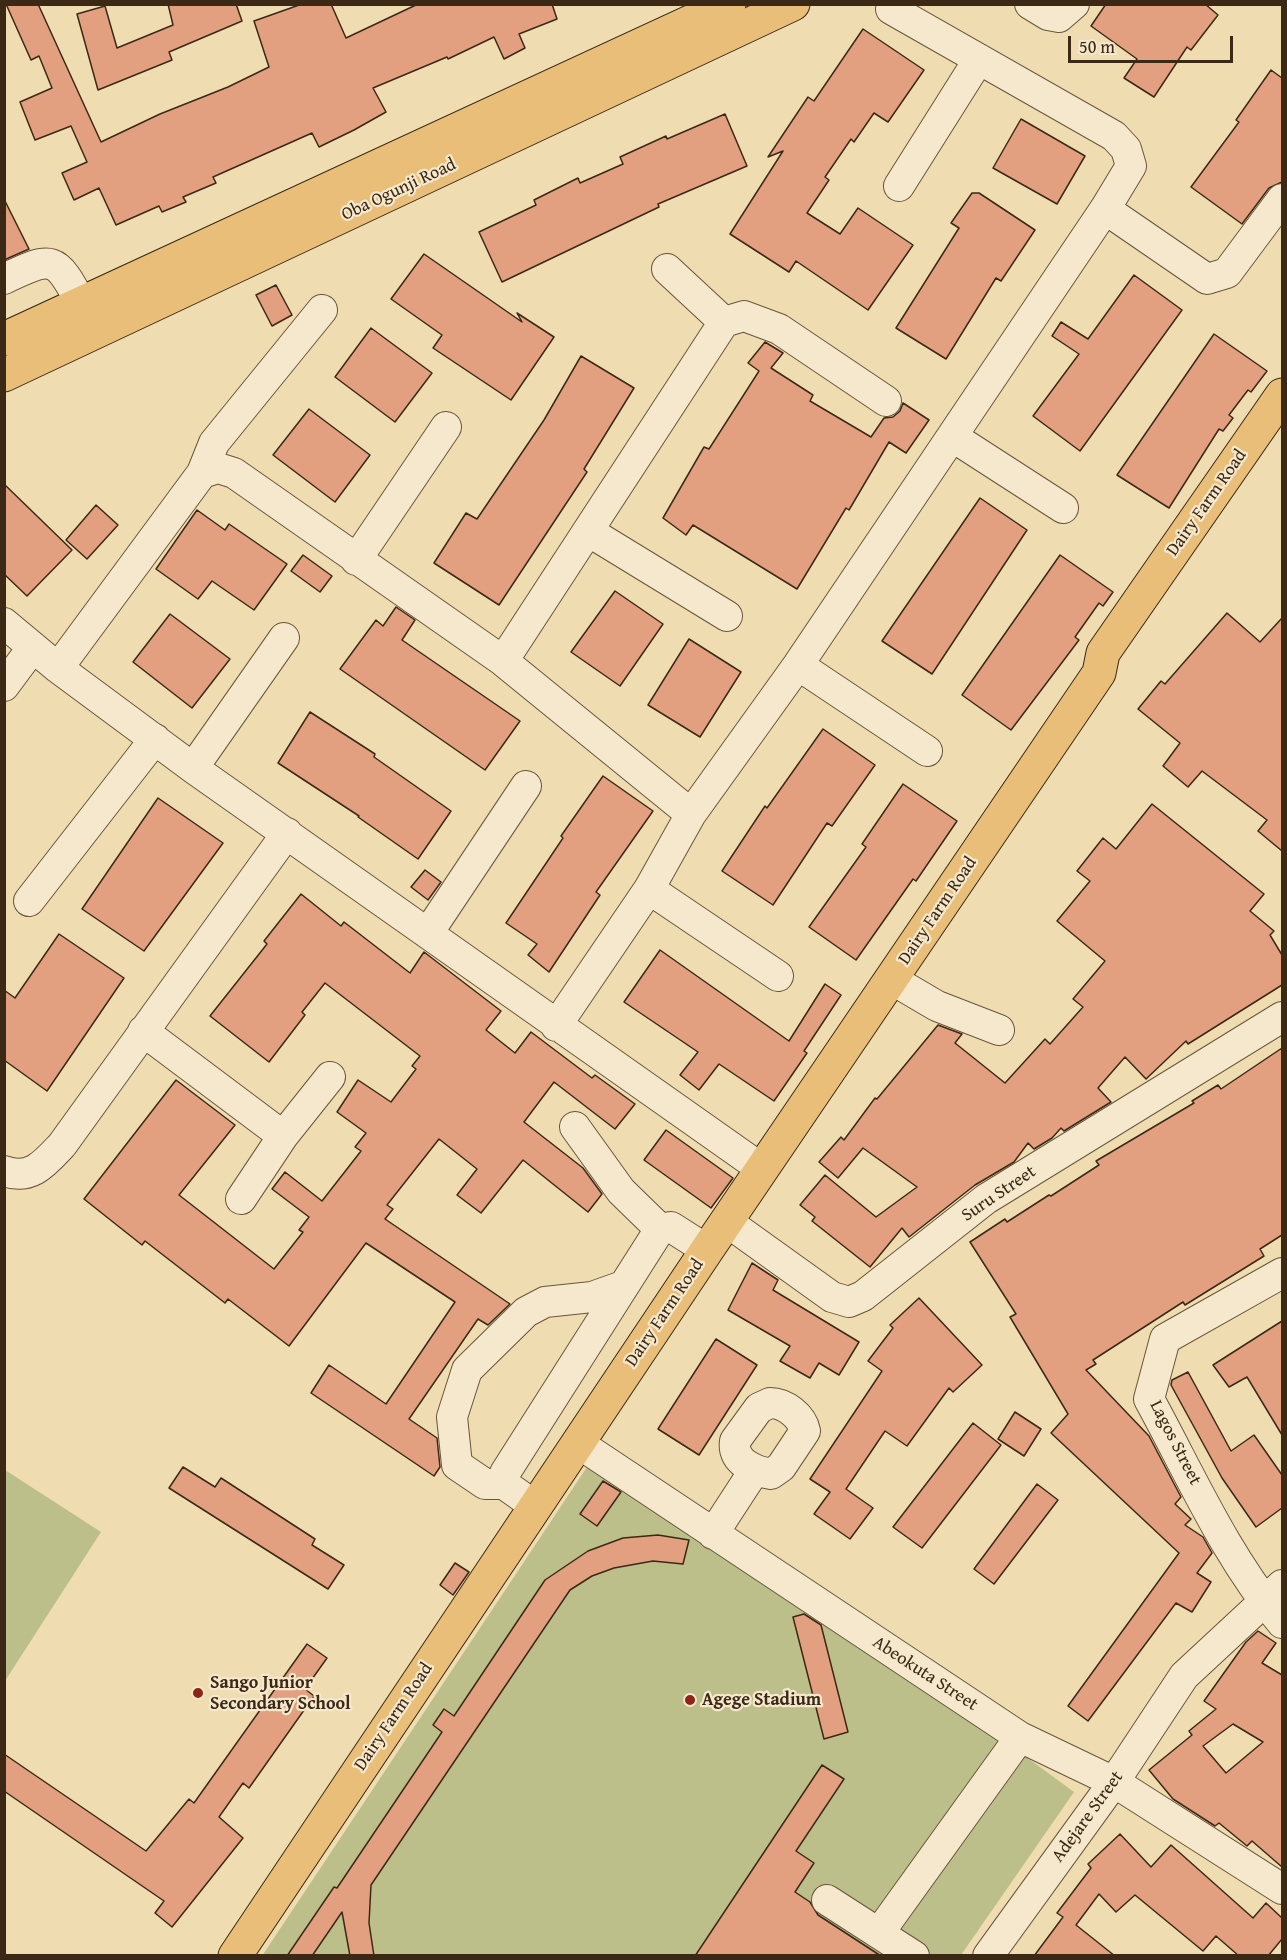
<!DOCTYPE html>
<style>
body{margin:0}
#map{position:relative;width:1287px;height:1960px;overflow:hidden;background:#efdcb0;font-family:"Gentium Book Plus",serif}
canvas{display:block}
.frame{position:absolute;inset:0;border:6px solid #3b2916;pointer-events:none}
.scale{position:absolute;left:1068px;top:36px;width:165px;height:27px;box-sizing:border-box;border:3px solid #3b2916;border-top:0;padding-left:8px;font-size:18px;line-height:21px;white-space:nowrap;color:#3b2916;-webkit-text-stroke:4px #f5e8cc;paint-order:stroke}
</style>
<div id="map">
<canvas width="1287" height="1960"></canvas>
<div class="frame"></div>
<div class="scale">50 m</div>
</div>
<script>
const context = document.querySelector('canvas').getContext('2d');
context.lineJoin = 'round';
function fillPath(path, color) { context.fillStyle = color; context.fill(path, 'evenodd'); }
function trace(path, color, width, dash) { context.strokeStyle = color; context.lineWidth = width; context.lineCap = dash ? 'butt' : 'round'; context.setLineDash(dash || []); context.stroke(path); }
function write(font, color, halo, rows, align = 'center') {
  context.font = font + ' "Gentium Book Plus",serif'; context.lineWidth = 4.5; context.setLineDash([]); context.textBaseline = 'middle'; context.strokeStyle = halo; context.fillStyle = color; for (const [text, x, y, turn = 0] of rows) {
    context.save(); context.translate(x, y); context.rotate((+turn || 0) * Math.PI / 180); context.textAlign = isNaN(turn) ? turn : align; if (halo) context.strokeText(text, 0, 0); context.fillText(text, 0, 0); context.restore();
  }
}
fillPath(new Path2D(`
 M 591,1461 L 823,1608 L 1074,1792 L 961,1955 L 262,1956 Z
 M 5,1470 L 101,1532 L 5,1681 Z`), '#bcbf89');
const building = new Path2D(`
 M 6,4 L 38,4 L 101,142 L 160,114 L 228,87 L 269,67 L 254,21 L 302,4 L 331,4 L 346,38 L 418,4 L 552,4 L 557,19 L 519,34 L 525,48 L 504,59 L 494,37 L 448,59 L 447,57 L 373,88 L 386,112 L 354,130 L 319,147 L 312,133 L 213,177 L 216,183 L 183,197 L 186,202 L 162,212 L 159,206 L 116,225 L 99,188 L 74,200 L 62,173 L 87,162 L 71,126 L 35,140 L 20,102 L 52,88 L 39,56 L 31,60 Z
 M 168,4 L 236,4 L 242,21 L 169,52 L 172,60 L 98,90 L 77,14 L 105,6 L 117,48 L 173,25 Z
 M 1106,4 L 1205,4 L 1218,15 L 1191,50 L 1187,47 L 1154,97 L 1124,78 L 1137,59 L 1091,26 Z
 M 863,29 L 924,70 L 888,122 L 874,113 L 854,142 L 851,139 L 825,177 L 829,180 L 807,213 L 840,234 L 858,208 L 913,245 L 868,310 L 796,261 L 789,272 L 730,234 L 783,151 L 768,157 L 808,97 L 814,101 Z
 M 1271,70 L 1282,78 L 1282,182 L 1269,188 L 1242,224 L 1191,187 L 1239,122 L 1236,120 Z
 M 725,114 L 747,166 L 658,204 L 659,207 L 502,282 L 479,232 L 536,205 L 534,200 L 578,178 L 580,183 L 623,164 L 620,157 L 666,136 L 667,139 Z
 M 1021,119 L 1085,156 L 1057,204 L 993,168 Z
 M 972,193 L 979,193 L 1035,230 L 1001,281 L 996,278 L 946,359 L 896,328 L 959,228 L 951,223 Z
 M 4,199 L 29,249 L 4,260 Z
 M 424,254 L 522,322 L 517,313 L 554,337 L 511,400 L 433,348 L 442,335 L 391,299 Z
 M 1134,275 L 1182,310 L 1080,451 L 1033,416 L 1079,354 L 1052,336 L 1061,322 L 1088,339 Z
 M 276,285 L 292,315 L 272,326 L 256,295 Z
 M 371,328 L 432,373 L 395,422 L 335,377 Z
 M 1214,334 L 1267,371 L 1251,392 L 1248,390 L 1229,415 L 1233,418 L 1223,431 L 1219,429 L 1169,508 L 1117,475 Z
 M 765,342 L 783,353 L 771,368 L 813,395 L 810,401 L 871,437 L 884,418 L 893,417 L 900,411 L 903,403 L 929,420 L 906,453 L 889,442 L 849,510 L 846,508 L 797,589 L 693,525 L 686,535 L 663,518 L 704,447 L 709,449 L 759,371 L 748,363 Z
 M 581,356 L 634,388 L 584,469 L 587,472 L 499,605 L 434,563 L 466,513 L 477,519 L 544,420 Z
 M 309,409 L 370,455 L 335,502 L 273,455 Z
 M 4,484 L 72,550 L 27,596 L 4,574 Z
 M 980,498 L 1027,530 L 932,674 L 882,641 Z
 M 96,505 L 118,525 L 87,559 L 66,540 Z
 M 197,510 L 225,530 L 229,524 L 287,564 L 254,610 L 212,581 L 198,599 L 156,569 Z
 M 303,555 L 332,576 L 320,592 L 291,571 Z
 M 1060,555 L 1113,592 L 1103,606 L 1099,603 L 1075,637 L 1079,640 L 1011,730 L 962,695 Z
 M 615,591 L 663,624 L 620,686 L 571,652 Z
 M 396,607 L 415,620 L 402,640 L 520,721 L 485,770 L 340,669 L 376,620 L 383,626 Z
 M 1227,613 L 1260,642 L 1282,618 L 1282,851 L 1258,831 L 1267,820 L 1202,771 L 1188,787 L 1163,766 L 1180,743 L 1138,709 L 1161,681 L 1165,684 Z
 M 170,614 L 230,659 L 192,708 L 133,662 Z
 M 689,639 L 741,672 L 700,737 L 648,705 Z
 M 310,712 L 375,754 L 374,757 L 451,811 L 418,859 L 358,817 L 359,816 L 278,763 Z
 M 823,729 L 875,765 L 832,826 L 827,823 L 773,905 L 722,871 L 765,806 L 767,808 Z
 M 603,776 L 653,811 L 596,892 L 600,895 L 549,972 L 528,955 L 537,944 L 506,923 L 563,838 L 561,836 Z
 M 903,784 L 957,821 L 916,881 L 913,879 L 856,960 L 809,927 L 866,847 L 862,844 Z
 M 158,798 L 223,843 L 144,951 L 82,909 Z
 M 1152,804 L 1264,894 L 1250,911 L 1274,931 L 1270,935 L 1282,955 L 1282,985 L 1188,1044 L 1186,1041 L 1146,1079 L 1125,1057 L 1098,1088 L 1111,1102 L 1064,1131 L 1061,1128 L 1052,1138 L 1034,1149 L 1028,1143 L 1014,1162 L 975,1185 L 909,1237 L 902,1228 L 870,1267 L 812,1221 L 815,1217 L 800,1205 L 825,1175 L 876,1217 L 917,1187 L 863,1148 L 838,1178 L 819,1162 L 841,1137 L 844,1140 L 875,1098 L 877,1099 L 938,1025 L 962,1034 L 955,1043 L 1005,1083 L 1045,1039 L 1050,1044 L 1083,1007 L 1073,999 L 1105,961 L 1057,921 L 1090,881 L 1077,871 L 1103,838 L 1116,849 Z
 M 425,870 L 441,882 L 428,900 L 411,887 Z
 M 301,894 L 341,926 L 344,922 L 410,973 L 424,952 L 501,1011 L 486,1030 L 515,1053 L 531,1032 L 592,1078 L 595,1075 L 635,1104 L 615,1129 L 554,1082 L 524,1122 L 583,1168 L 602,1194 L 588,1212 L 523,1160 L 481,1213 L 457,1195 L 477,1169 L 439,1139 L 387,1205 L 393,1209 L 385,1219 L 510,1304 L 488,1325 L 478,1319 L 409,1419 L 437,1438 L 440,1467 L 434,1476 L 311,1393 L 329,1365 L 386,1404 L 455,1302 L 366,1243 L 289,1346 L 228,1299 L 225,1303 L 145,1241 L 142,1245 L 84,1199 L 176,1080 L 235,1125 L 179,1195 L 274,1269 L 303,1232 L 299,1230 L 309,1217 L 272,1189 L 285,1172 L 322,1201 L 361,1151 L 355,1147 L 366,1133 L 337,1112 L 358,1080 L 391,1102 L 416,1069 L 412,1066 L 420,1056 L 325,983 L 302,1012 L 305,1015 L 269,1062 L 210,1016 L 267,944 L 264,941 Z
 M 59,934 L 124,978 L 47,1091 L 4,1060 L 4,990 L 15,998 Z
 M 660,950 L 789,1041 L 825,984 L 841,995 L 804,1051 L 807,1053 L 774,1101 L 719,1064 L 699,1090 L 680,1075 L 698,1052 L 624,1002 Z
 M 1282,1048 L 1282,1235 L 1260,1249 L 1264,1256 L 1185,1305 L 1183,1302 L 1093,1360 L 1096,1364 L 1086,1370 L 1149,1436 L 1181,1497 L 1175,1504 L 1191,1519 L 1185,1525 L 1203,1537 L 1212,1553 L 1197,1573 L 1211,1582 L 1192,1612 L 1176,1603 L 1088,1721 L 1068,1706 L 1179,1553 L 1051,1433 L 1068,1414 L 1010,1317 L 1016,1314 L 970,1242 L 1005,1219 L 1007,1222 L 1049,1195 L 1051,1196 L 1099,1165 L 1096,1161 L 1194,1103 L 1192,1101 L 1218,1085 L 1221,1089 Z
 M 666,1130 L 733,1178 L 711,1208 L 644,1160 Z
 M 752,1263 L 778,1280 L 773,1290 L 859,1342 L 839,1375 L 819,1363 L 810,1378 L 780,1361 L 790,1346 L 728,1310 Z
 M 919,1298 L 982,1365 L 953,1392 L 949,1388 L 907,1446 L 885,1431 L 846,1489 L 873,1508 L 850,1539 L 814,1514 L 830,1492 L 810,1479 L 882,1371 L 868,1361 L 893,1328 L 890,1325 Z
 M 1282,1321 L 1282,1435 L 1247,1377 L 1229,1387 L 1213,1365 Z
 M 716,1339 L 757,1365 L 699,1455 L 658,1429 Z
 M 1188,1372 L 1231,1451 L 1254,1435 L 1282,1475 L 1282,1508 L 1256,1527 L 1222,1478 L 1171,1385 L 1172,1380 Z
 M 1015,1412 L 1041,1429 L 1024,1456 L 998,1439 Z
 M 973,1423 L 1001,1445 L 922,1548 L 893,1527 Z
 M 183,1467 L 215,1487 L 221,1478 L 315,1539 L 312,1545 L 344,1565 L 328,1589 L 169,1488 Z
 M 603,1481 L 621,1492 L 597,1526 L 580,1514 Z
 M 1037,1484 L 1058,1500 L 994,1584 L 974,1569 Z
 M 658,1535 L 689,1540 L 683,1564 L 653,1561 L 614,1568 L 592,1576 L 570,1590 L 371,1885 L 369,1923 L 374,1956 L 350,1956 L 342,1912 L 312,1956 L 287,1956 L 334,1887 L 337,1888 L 442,1732 L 433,1725 L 444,1709 L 454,1716 L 545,1580 L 588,1551 L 623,1538 Z
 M 455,1563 L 469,1572 L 453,1595 L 440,1585 Z
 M 804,1614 L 821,1625 L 848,1732 L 824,1739 L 793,1617 Z
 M 1258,1631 L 1276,1643 L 1262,1663 L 1282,1675 L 1282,1867 L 1252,1841 L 1247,1846 L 1219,1823 L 1215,1826 L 1173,1799 L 1149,1770 L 1192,1735 L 1189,1731 L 1216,1709 L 1204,1701 L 1246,1642 ZM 1233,1724 L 1263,1742 L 1226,1773 L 1203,1746 Z
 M 307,1644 L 327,1658 L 305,1689 L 314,1696 L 249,1788 L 243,1783 L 219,1817 L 243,1838 L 172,1927 L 155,1913 L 164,1901 L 4,1791 L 4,1754 L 146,1851 L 189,1799 L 194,1803 Z
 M 822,1765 L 844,1779 L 796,1851 L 814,1863 L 795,1892 L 810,1902 L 818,1915 L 881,1956 L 695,1956 Z
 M 1120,1834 L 1151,1867 L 1171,1845 L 1253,1918 L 1266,1903 L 1282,1918 L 1282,1939 L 1268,1956 L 1239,1956 L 1216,1936 L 1203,1951 L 1135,1895 L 1116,1912 L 1099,1894 L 1076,1925 L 1115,1956 L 1034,1956 L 1063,1917 L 1057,1913 L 1091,1868 L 1088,1864 Z`);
fillPath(building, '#e3a081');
trace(building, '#3b2916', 1.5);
const minor = new Path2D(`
 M 1030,4 L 1048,15 L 1059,17 L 1074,4
 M 899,186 L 979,59
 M 1105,209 L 1207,279 L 1227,273 L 1282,199
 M 667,269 L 724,322
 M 4,279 C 53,255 56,256 81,303
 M 953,437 L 1063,508
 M 202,473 L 214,443 L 322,310
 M 588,531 L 727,616
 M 356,560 L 446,427
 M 4,623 L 58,668 L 193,768 L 762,1169
 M 503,661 L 724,322 L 744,316 L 779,329 L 886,401
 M 798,665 L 927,751
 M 58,668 L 202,473 L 218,468 L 234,473 L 503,661 L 691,814
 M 4,686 L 33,647
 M 193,768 L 284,638
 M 649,889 L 778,976
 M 29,901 L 155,739
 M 428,933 L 526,786
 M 891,979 L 937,1006 L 999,1030
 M 556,1026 L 649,889 L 691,814 L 798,665 L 1105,209 L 1131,166 L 1126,149 L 1114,136 L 891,9
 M 143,1031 L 283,1136
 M 575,1127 L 621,1191 L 660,1229
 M 4,1171 C 31,1181 45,1163 62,1145 L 287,833
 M 241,1199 L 283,1136 L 330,1077
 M 726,1221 L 832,1297 L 849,1302 L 863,1296 L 986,1199 L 1282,1017
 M 1282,1273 L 1165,1339 L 1149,1399 C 1190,1474 1226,1557 1282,1623
 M 770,1403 C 785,1403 802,1416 805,1431 L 781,1467 L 771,1474 C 754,1471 732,1462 735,1441 L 759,1408 Z
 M 578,1443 L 1020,1737 L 1114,1782 L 1282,1889
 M 504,1484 L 485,1484 L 457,1465 L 452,1417 L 467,1370 L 526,1312 L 545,1302 L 592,1297 L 623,1286
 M 535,1506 L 504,1484 L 505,1473 L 660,1229 L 671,1227 L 707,1250
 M 713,1534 L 754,1471
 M 827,1900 L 914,1956
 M 879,1933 L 1020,1737
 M 988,1956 L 1114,1782 L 1184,1676 L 1282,1585`);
const major = new Path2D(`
 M 4,339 L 729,4
 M 4,375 L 793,4
 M 235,1956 L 707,1250 L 1099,673 L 1103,653 L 1282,395`);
trace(minor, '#68563c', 32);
trace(major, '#3b2916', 35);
trace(minor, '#f5e8cc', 30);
trace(major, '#e8be78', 33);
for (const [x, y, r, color] of [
 [198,1693,6,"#8f2418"],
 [690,1700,6,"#8f2418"]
]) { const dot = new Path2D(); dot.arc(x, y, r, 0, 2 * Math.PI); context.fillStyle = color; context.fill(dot); trace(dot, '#f5e8cc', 2); }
write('18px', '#3b2916', '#f5e8cc', [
 ["Oba Ogunji Road",399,190,-25],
 ["Dairy Farm Road",1207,503,-55],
 ["Dairy Farm Road",938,911,-56],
 ["Suru Street",999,1194,-34],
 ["Dairy Farm Road",665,1313,-56],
 ["Lagos Street",1175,1443,63],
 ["Abeokuta Street",925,1674,33],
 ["Dairy Farm Road",394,1717,-56],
 ["Adejare Street",1088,1817,-54]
]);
write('bold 18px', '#3b2916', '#f5e8cc', [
 ["Sango Junior",210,1683],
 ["Secondary School",210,1704],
 ["Agege Stadium",702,1700]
], 'left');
</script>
